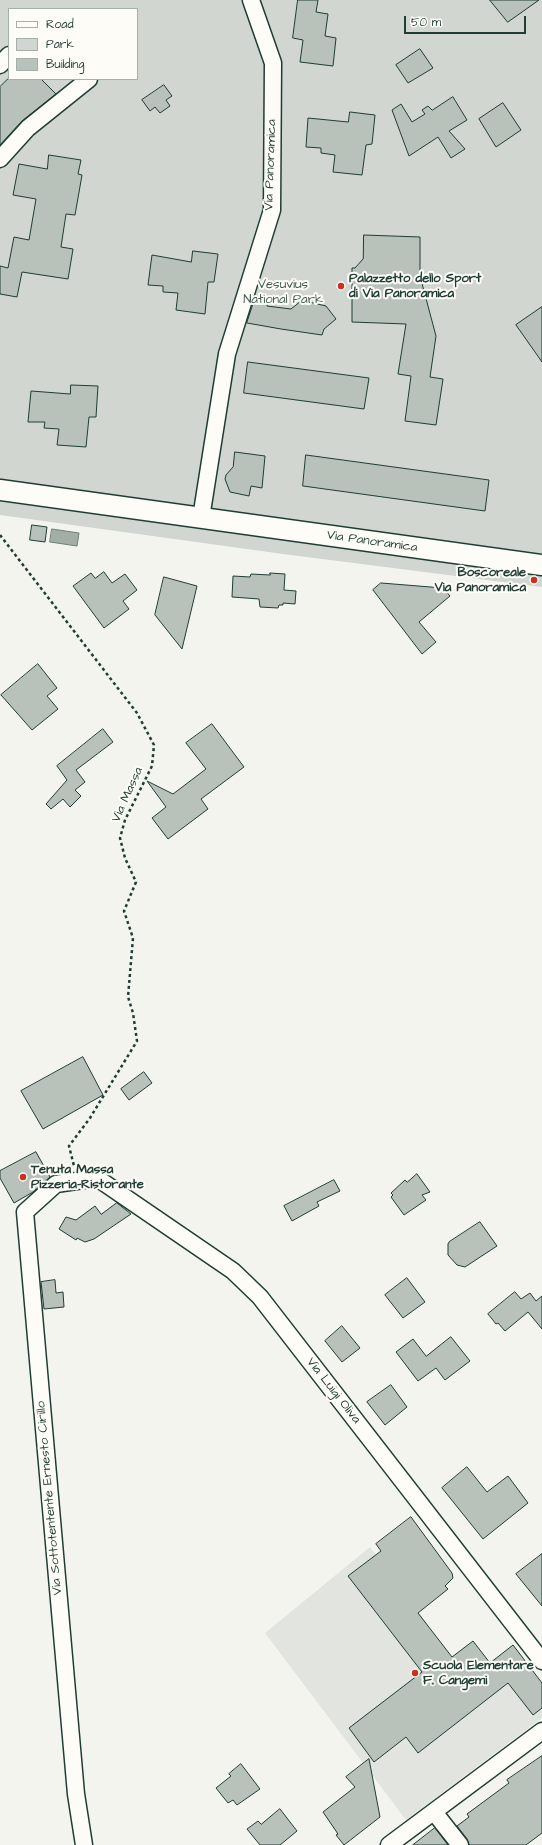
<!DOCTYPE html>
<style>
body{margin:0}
#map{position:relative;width:542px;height:1845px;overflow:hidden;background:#f4f4ef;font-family:"Architects Daughter",sans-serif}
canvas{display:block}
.legend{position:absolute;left:8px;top:8px;width:130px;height:72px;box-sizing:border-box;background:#fdfcf7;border:1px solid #a4b0a9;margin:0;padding:5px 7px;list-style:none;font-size:12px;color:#1f3d34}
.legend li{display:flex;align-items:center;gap:8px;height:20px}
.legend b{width:20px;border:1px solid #a4b0a9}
.scale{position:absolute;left:404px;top:16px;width:122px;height:18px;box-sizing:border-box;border:2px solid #1f3d34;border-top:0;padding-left:5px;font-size:12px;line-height:14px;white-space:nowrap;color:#1f3d34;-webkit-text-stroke:3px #fdfcf7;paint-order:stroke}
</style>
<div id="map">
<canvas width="542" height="1845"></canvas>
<ul class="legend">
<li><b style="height:5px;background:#fdfcf7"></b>Road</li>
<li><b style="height:11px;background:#d1d6d1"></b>Park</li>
<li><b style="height:11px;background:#b9c1bb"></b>Building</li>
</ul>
<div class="scale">50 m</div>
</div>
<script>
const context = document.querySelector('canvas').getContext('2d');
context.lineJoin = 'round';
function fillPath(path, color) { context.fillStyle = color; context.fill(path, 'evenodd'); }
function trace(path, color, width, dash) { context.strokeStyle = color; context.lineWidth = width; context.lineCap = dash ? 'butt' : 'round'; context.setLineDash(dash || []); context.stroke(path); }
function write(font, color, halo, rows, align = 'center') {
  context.font = font + ' "Architects Daughter",sans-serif'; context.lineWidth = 4; context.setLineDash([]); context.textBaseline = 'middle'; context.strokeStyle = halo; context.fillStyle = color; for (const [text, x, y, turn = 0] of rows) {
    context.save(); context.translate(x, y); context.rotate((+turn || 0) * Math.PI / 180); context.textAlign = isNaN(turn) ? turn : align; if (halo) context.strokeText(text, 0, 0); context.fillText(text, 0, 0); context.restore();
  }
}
fillPath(new Path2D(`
 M 370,1547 L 452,1657 L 473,1641 L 490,1663 L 513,1645 L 542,1684 L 542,1718 L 406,1820 L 265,1633 Z`), '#e2e5df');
fillPath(new Path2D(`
 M 0,0 L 542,0 L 542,587 L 283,554 L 0,515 ZM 9,9 L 137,9 L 137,79 L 9,79 Z`), '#d1d6d1');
const water = new Path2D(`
 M 52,529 L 79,533 L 77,546 L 50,542 Z`);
fillPath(water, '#a3aea7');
trace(water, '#6e8179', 1);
const building = new Path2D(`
 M 298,0 L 318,0 L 316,12 L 328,14 L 325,36 L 336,38 L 333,66 L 300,62 L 303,40 L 293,38 Z
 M 490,0 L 539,0 L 508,22 Z
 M 420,49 L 433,68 L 408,83 L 396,65 Z
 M 8,79 L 41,79 L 56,94 L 22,121 L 0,145 L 0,87 Z
 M 164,85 L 172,96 L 166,100 L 170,106 L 160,113 L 155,107 L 150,111 L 142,100 Z
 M 453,97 L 467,120 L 449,131 L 465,149 L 451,158 L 438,137 L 409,156 L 392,110 L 401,104 L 412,122 L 425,114 L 422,110 L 428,106 L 432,110 Z
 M 503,103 L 521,130 L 496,147 L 479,119 Z
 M 350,112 L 375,115 L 372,144 L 366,145 L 362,175 L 333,172 L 335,155 L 321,153 L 321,148 L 306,147 L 308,118 L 348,122 Z
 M 49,155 L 81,160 L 78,174 L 82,175 L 75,215 L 66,214 L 61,247 L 73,249 L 68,279 L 22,272 L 17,297 L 0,294 L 0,266 L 8,268 L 14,237 L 29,240 L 36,199 L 13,195 L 19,164 L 47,169 Z
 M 364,235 L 420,237 L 420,276 L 436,336 L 430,377 L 443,379 L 436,425 L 405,421 L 411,376 L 398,374 L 406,324 L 352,322 L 352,268 L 355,268 L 363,259 Z
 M 193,251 L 218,254 L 214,282 L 208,282 L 205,314 L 176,310 L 178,293 L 163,292 L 163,286 L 148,285 L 152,255 L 191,262 Z
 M 256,296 L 268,299 L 267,306 L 291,309 L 301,301 L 305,301 L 326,306 L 336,319 L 324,329 L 322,335 L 281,329 L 247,323 Z
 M 542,307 L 542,362 L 516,325 Z
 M 248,362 L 369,378 L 364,409 L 244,393 Z
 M 71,385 L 98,386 L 96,417 L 89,417 L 86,447 L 57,445 L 59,429 L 44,428 L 45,422 L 28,422 L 31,391 L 70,394 Z
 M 235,452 L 265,456 L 262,488 L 251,486 L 249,496 L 230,492 L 225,479 L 226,475 L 233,467 Z
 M 306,455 L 489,480 L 485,511 L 303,486 Z
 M 32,525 L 47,527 L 45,542 L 30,540 Z
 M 104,572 L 112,583 L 125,574 L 137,590 L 123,601 L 129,609 L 104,628 L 73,586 L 91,573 L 95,578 Z
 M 270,573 L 285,574 L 284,590 L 296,591 L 295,604 L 283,603 L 283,605 L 279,605 L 278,608 L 260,607 L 259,599 L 232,597 L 233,576 L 250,577 L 251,574 L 270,575 Z
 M 164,577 L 197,586 L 182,649 L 155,615 Z
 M 381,583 L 443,588 L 450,596 L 419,622 L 436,642 L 422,654 L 373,590 Z
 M 38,664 L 57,688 L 47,696 L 58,709 L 32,730 L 1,695 Z
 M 212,724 L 244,767 L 201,799 L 208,809 L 168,839 L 152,818 L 166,807 L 147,781 L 173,794 L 206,769 L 186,743 Z
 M 103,729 L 113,742 L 76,770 L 85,782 L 75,790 L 81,796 L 70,807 L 63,799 L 51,809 L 46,804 L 67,780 L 57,766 Z
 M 83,1057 L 103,1095 L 43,1129 L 21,1091 Z
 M 144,1072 L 152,1083 L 129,1100 L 121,1089 Z
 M 36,1152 L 50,1177 L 33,1192 L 14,1203 L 0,1178 L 0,1171 Z
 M 417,1174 L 430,1192 L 422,1195 L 426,1200 L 404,1215 L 391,1197 L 393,1195 L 391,1193 L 405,1180 L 407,1182 Z
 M 334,1180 L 340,1191 L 317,1202 L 319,1206 L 292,1221 L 284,1206 Z
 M 117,1203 L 131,1214 L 94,1239 L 85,1242 L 77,1238 L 76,1240 L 59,1229 L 66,1217 L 76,1220 L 95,1206 L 101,1214 Z
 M 480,1222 L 497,1246 L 465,1267 L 457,1265 L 448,1255 L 448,1244 L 449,1242 Z
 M 407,1278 L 425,1302 L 403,1318 L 385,1295 Z
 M 55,1280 L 56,1293 L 63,1292 L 64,1307 L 44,1309 L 41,1282 Z
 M 515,1292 L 521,1299 L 530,1293 L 536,1301 L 542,1296 L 542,1329 L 528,1312 L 505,1331 L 498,1323 L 496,1324 L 488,1314 Z
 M 342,1326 L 360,1348 L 342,1362 L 325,1341 Z
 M 451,1337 L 470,1361 L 445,1380 L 436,1368 L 418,1381 L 396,1352 L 413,1339 L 426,1356 Z
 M 391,1385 L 407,1407 L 385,1425 L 367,1402 Z
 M 467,1467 L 487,1492 L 508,1476 L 528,1503 L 483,1539 L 442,1488 Z
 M 411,1517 L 452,1573 L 453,1578 L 445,1586 L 448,1589 L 418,1613 L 452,1657 L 473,1641 L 490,1663 L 513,1645 L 542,1683 L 542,1708 L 533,1715 L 508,1683 L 418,1753 L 406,1737 L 374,1762 L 349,1728 L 422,1672 L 348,1576 L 381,1551 L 376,1544 Z
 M 542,1554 L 542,1606 L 516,1574 Z
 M 542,1756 L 542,1833 L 526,1845 L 469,1845 L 467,1839 L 457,1826 L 469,1817 L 467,1814 L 509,1783 L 507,1780 Z
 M 369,1759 L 380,1817 L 344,1845 L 336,1835 L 338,1834 L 323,1812 L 355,1787 L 346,1777 Z
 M 241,1764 L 260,1789 L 237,1805 L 233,1800 L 228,1803 L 216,1788 L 231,1776 L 229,1774 Z
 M 280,1809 L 297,1831 L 280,1845 L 260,1845 L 247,1829 L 258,1821 L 261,1824 Z
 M 435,1828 L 448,1845 L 413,1845 Z`);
fillPath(building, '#b9c1bb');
trace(building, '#1f3d34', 1);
const minor = new Path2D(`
 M 0,65 L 9,55
 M 0,159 L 28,128 L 89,79
 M 201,518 L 227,354 L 272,210 L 273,63 L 251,0
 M 434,1812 L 460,1845
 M 84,1845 L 76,1794 L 25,1212 L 56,1184 L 97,1178 L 233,1271 L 260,1297 L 542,1661
 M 389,1845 L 542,1731`);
const tertiary = new Path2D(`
 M 0,490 L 542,565`);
trace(minor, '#1f3d34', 19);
trace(tertiary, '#1f3d34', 23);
trace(new Path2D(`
 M 0,535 L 137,713 L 154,745 L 152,766 L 125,820 L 120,838 L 125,858 L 136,882 L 124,911 L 133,938 L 128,997 L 133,1013 L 137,1041 L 90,1118 L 69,1146 L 74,1166`), '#1f3d34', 2.5, [3, 3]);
trace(minor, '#fdfcf7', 16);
trace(tertiary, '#fdfcf7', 20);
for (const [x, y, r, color] of [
 [341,286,4,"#c8321e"],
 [534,580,4,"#c8321e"],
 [23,1177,4,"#c8321e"],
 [415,1673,4,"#c8321e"]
]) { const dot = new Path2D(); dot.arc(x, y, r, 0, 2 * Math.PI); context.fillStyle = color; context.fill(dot); trace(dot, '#fdfcf7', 1.5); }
write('13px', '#1f3d34', '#fdfcf7', [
 ["Via Panoramica",271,165,-88],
 ["Via Panoramica",372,542,8],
 ["Via Massa",128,795,-66],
 ["Via Luigi Oliva",333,1391,52],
 ["Via Sottotentente Ernesto Cirillo",50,1498,-95]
]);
write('bold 13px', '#1f3d34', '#fdfcf7', [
 ["Palazzetto dello Sport",349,279],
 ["di Via Panoramica",349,294],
 ["Boscoreale",526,573,"right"],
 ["Via Panoramica",526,588,"right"],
 ["Tenuta Massa",31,1170],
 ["Pizzeria-Ristorante",31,1185],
 ["Scuola Elementare",423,1666],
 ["F. Cangemi",423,1681]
], 'left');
write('13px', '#435c53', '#fdfcf7', [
 ["Vesuvius",283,285],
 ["National Park",283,300]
]);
</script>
